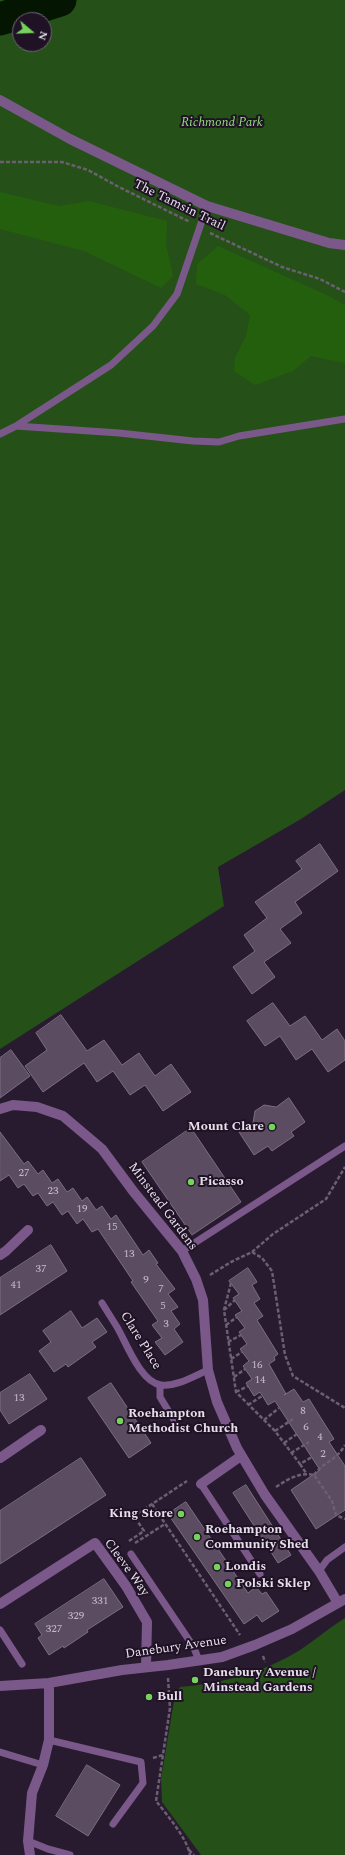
<!DOCTYPE html>
<style>
body{margin:0}
#map{position:relative;width:345px;height:1855px;overflow:hidden;background:#281b2f;font-family:Spectral,serif}
canvas{display:block}
.north{position:absolute;left:12px;top:12px;width:40px;height:40px;box-sizing:border-box;background:#1f1225;border:1px solid #6f6475;border-radius:50%;rotate:109deg;font-size:11px;font-weight:700;line-height:16px;text-align:center;color:#e7dfec}
.north::after{content:'';display:block;margin:auto;width:14px;height:18px;background:#75d25b;clip-path:polygon(50% 0,100% 100%,50% 72%,0 100%)}
</style>
<div id="map">
<canvas width="345" height="1855"></canvas>
<div class="north">N</div>
</div>
<script>
const context = document.querySelector('canvas').getContext('2d');
context.lineJoin = 'round';
function fillPath(path, color) { context.fillStyle = color; context.fill(path, 'evenodd'); }
function trace(path, color, width, dash) { context.strokeStyle = color; context.lineWidth = width; context.lineCap = dash ? 'butt' : 'round'; context.setLineDash(dash || []); context.stroke(path); }
function write(font, color, halo, rows, align = 'center') {
  context.font = font + ' Spectral,serif'; context.lineWidth = 4; context.setLineDash([]); context.textBaseline = 'middle'; context.strokeStyle = halo; context.fillStyle = color; for (const [text, x, y, turn = 0] of rows) {
    context.save(); context.translate(x, y); context.rotate((+turn || 0) * Math.PI / 180); context.textAlign = isNaN(turn) ? turn : align; if (halo) context.strokeText(text, 0, 0); context.fillText(text, 0, 0); context.restore();
  }
}
fillPath(new Path2D(`
 M 0,0 L 345,0 L 345,790 L 301,819 L 218,867 L 224,906 L 0,1049 ZM 20,20 L 44,20 L 44,44 L 20,44 Z
 M 345,1618 L 345,1855 L 201,1855 L 162,1802 L 161,1779 L 175,1695 L 180,1687 C 220,1684 265,1672 300,1650 C 315,1640 329,1628 345,1618 Z`), '#255118');
fillPath(new Path2D(`
 M 0,192 L 59,206 L 89,201 L 167,221 L 166,244 L 173,276 L 161,288 L 84,251 L 0,229 Z
 M 218,246 L 329,296 L 345,305 L 345,363 L 311,356 L 293,371 L 255,385 L 234,371 L 235,358 L 246,336 L 250,315 L 225,295 L 196,284 L 197,264 Z`), '#235f0d');
trace(new Path2D(`
 M 0,19 L 60,0`), '#041601', 33);
const building = new Path2D(`
 M 320,844 L 338,871 L 295,902 L 302,913 L 280,929 L 291,943 L 264,962 L 275,977 L 252,994 L 233,967 L 255,951 L 244,935 L 267,918 L 255,902 L 302,869 L 296,861 Z
 M 273,1003 L 290,1026 L 305,1016 L 322,1040 L 337,1029 L 345,1041 L 345,1060 L 328,1072 L 312,1049 L 296,1060 L 280,1036 L 265,1046 L 247,1021 Z
 M 61,1015 L 87,1051 L 104,1040 L 122,1065 L 139,1053 L 155,1076 L 171,1064 L 191,1092 L 163,1111 L 145,1085 L 130,1095 L 113,1071 L 97,1082 L 84,1063 L 43,1092 L 25,1066 L 47,1050 L 36,1033 Z
 M 11,1050 L 30,1076 L 0,1098 L 0,1058 Z
 M 289,1098 L 305,1122 L 291,1132 L 294,1136 L 272,1151 L 268,1146 L 254,1155 L 239,1132 L 253,1123 L 255,1111 L 264,1105 L 276,1107 Z
 M 191,1128 L 241,1202 L 192,1235 L 142,1162 Z
 M 0,1132 L 24,1164 L 28,1161 L 38,1174 L 43,1170 L 52,1183 L 58,1179 L 67,1192 L 73,1188 L 82,1201 L 87,1197 L 96,1210 L 102,1206 L 111,1219 L 116,1215 L 143,1255 L 149,1250 L 158,1263 L 156,1264 L 175,1289 L 168,1294 L 178,1307 L 171,1311 L 180,1324 L 174,1329 L 183,1342 L 165,1355 L 155,1342 L 162,1338 L 152,1325 L 158,1321 L 131,1282 L 133,1281 L 98,1229 L 92,1232 L 83,1219 L 77,1224 L 68,1211 L 62,1215 L 53,1202 L 47,1206 L 38,1193 L 33,1196 L 24,1184 L 18,1188 L 9,1175 L 0,1181 Z
 M 51,1245 L 67,1271 L 0,1315 L 0,1278 Z
 M 248,1268 L 257,1282 L 252,1285 L 260,1299 L 254,1303 L 263,1316 L 257,1320 L 278,1354 L 274,1357 L 275,1360 L 269,1364 L 286,1394 L 284,1395 L 294,1389 L 303,1402 L 309,1399 L 334,1439 L 329,1442 L 345,1466 L 345,1510 L 316,1529 L 291,1490 L 320,1470 L 275,1401 L 268,1405 L 260,1392 L 254,1396 L 246,1383 L 252,1379 L 243,1366 L 249,1361 L 240,1349 L 247,1344 L 239,1332 L 245,1328 L 235,1315 L 242,1311 L 233,1298 L 239,1294 L 229,1281 Z
 M 71,1311 L 82,1328 L 97,1318 L 107,1332 L 92,1342 L 96,1347 L 68,1367 L 66,1364 L 54,1372 L 39,1351 L 51,1342 L 43,1331 Z
 M 30,1374 L 47,1399 L 9,1424 L 0,1410 L 0,1393 Z
 M 111,1383 L 151,1443 L 129,1458 L 88,1398 Z
 M 81,1458 L 106,1495 L 0,1564 L 0,1511 Z
 M 246,1485 L 291,1555 L 278,1563 L 233,1493 Z
 M 186,1502 L 248,1593 L 256,1587 L 262,1594 L 266,1592 L 279,1611 L 262,1622 L 257,1615 L 244,1624 L 168,1514 Z
 M 104,1579 L 123,1607 L 87,1630 L 88,1632 L 64,1648 L 63,1646 L 49,1655 L 38,1638 L 42,1635 L 35,1624 Z
 M 87,1765 L 120,1785 L 88,1836 L 56,1816 Z`);
fillPath(building, '#5b4c62');
trace(building, '#7d6d84', 1);
trace(new Path2D(`
 M 0,162 L 62,162 L 88,170 L 117,186 L 190,222
 M 210,233 L 282,267 L 320,279 L 345,292
 M 252,1252 L 273,1234 L 326,1199 L 345,1167
 M 210,1275 L 231,1262 L 252,1252 L 262,1258 L 272,1271 L 285,1355 L 293,1376 L 345,1408
 M 231,1283 L 224,1310 L 236,1392 L 275,1431 L 300,1464 L 312,1457
 M 224,1310 L 235,1300
 M 226,1325 L 237,1317
 M 228,1342 L 241,1335
 M 231,1359 L 242,1352
 M 234,1377 L 245,1369
 M 236,1392 L 248,1386
 M 248,1405 L 262,1396
 M 264,1420 L 279,1408
 M 275,1431 L 293,1419
 M 284,1443 L 297,1434
 M 291,1453 L 309,1442
 M 300,1464 L 306,1473
 M 314,1475 C 323,1462 336,1461 345,1445
 M 276,1487 C 288,1479 299,1472 314,1475 L 332,1501 L 336,1515 L 345,1519
 M 152,1504 L 240,1635
 M 129,1541 L 144,1531 L 134,1516 L 187,1481
 M 135,1543 L 165,1524
 M 263,1656 L 265,1662
 M 168,1678 L 170,1708 L 156,1801 C 167,1815 187,1838 190,1855
 M 153,1758 L 163,1755
 M 189,1850 L 194,1855`), '#6b5f71', 2.5, [4, 2]);
trace(new Path2D(`
 M 16,426 L 119,433 L 193,441 L 219,442 L 239,436 L 345,419
 M 0,434 L 16,426 L 111,365 L 153,326 L 177,294 L 207,206
 M 182,1251 L 345,1146
 M 102,1303 C 107,1311 112,1319 117,1327 C 126,1342 140,1382 161,1385 C 176,1387 194,1376 208,1370
 M 160,1385 L 160,1397 L 174,1420
 M 201,1484 L 260,1574
 M 131,1554 L 193,1646 L 199,1660
 M 319,1571 L 327,1560 L 345,1547
 M 0,1630 L 22,1664
 M 49,1740 L 141,1762 L 143,1783 L 113,1824
 M 0,1752 L 43,1765
 M 28,1841 L 48,1849 L 70,1855`), '#7a598a', 7);
trace(new Path2D(`
 M 0,100 L 70,139 L 207,206 L 329,243 L 345,245
 M 0,1109 L 13,1105 L 37,1107 L 63,1116 L 102,1149 L 133,1191 L 182,1251 L 196,1279 L 203,1300 L 208,1370 L 217,1402 L 237,1448 L 265,1495 L 319,1571 L 338,1603
 M 0,1255 L 6,1251 L 28,1230
 M 0,1458 L 41,1430
 M 201,1484 L 241,1456
 M 0,1604 L 95,1543 L 126,1586 L 147,1622 L 146,1667
 M 0,1686 L 49,1683 L 122,1670 L 168,1665 L 222,1657 L 255,1645 L 292,1629 L 345,1599
 M 30,1855 L 28,1841 L 32,1793 L 43,1765 L 49,1740 L 49,1683`), '#7a598a', 10);
for (const [x, y, r, color] of [
 [272,1127,4,"#75d25b"],
 [191,1182,4,"#75d25b"],
 [120,1421,4,"#75d25b"],
 [181,1514,4,"#75d25b"],
 [197,1537,4,"#75d25b"],
 [217,1567,4,"#75d25b"],
 [228,1584,4,"#75d25b"],
 [195,1680,4,"#75d25b"],
 [149,1697,4,"#75d25b"]
]) { const dot = new Path2D(); dot.arc(x, y, r, 0, 2 * Math.PI); context.fillStyle = color; context.fill(dot); trace(dot, '#1f1225', 1.5); }
write('11px', '#c4baca', null, [
 ["27",24,1174],
 ["23",53,1192],
 ["19",82,1210],
 ["15",112,1228],
 ["13",129,1255],
 ["37",41,1270],
 ["9",146,1281],
 ["41",16,1286],
 ["7",161,1290],
 ["5",163,1307],
 ["3",166,1325],
 ["16",257,1366],
 ["14",260,1381],
 ["13",19,1399],
 ["8",303,1412],
 ["6",306,1428],
 ["4",320,1438],
 ["2",323,1455],
 ["331",100,1602],
 ["329",76,1617],
 ["327",54,1630]
]);
write('italic 13px', '#8fdf79', '#1f1225', [
 ["Richmond Park",222,123]
]);
write('13px', '#e7dfec', '#1f1225', [
 ["The Tamsin Trail",179,206,26],
 ["Minstead Gardens",162,1207,53],
 ["Clare Place",140,1341,58],
 ["Cleeve Way",126,1568,54],
 ["Danebury Avenue",176,1648,-8]
]);
write('bold 13px', '#e7dfec', '#1f1225', [
 ["Mount Clare",264,1127,"right"],
 ["Picasso",199,1182],
 ["Roehampton",128,1414],
 ["Methodist Church",128,1429],
 ["King Store",173,1514,"right"],
 ["Roehampton",205,1530],
 ["Community Shed",205,1545],
 ["Londis",225,1567],
 ["Polski Sklep",236,1584],
 ["Danebury Avenue /",203,1673],
 ["Minstead Gardens",203,1688],
 ["Bull",157,1697]
], 'left');
</script>
